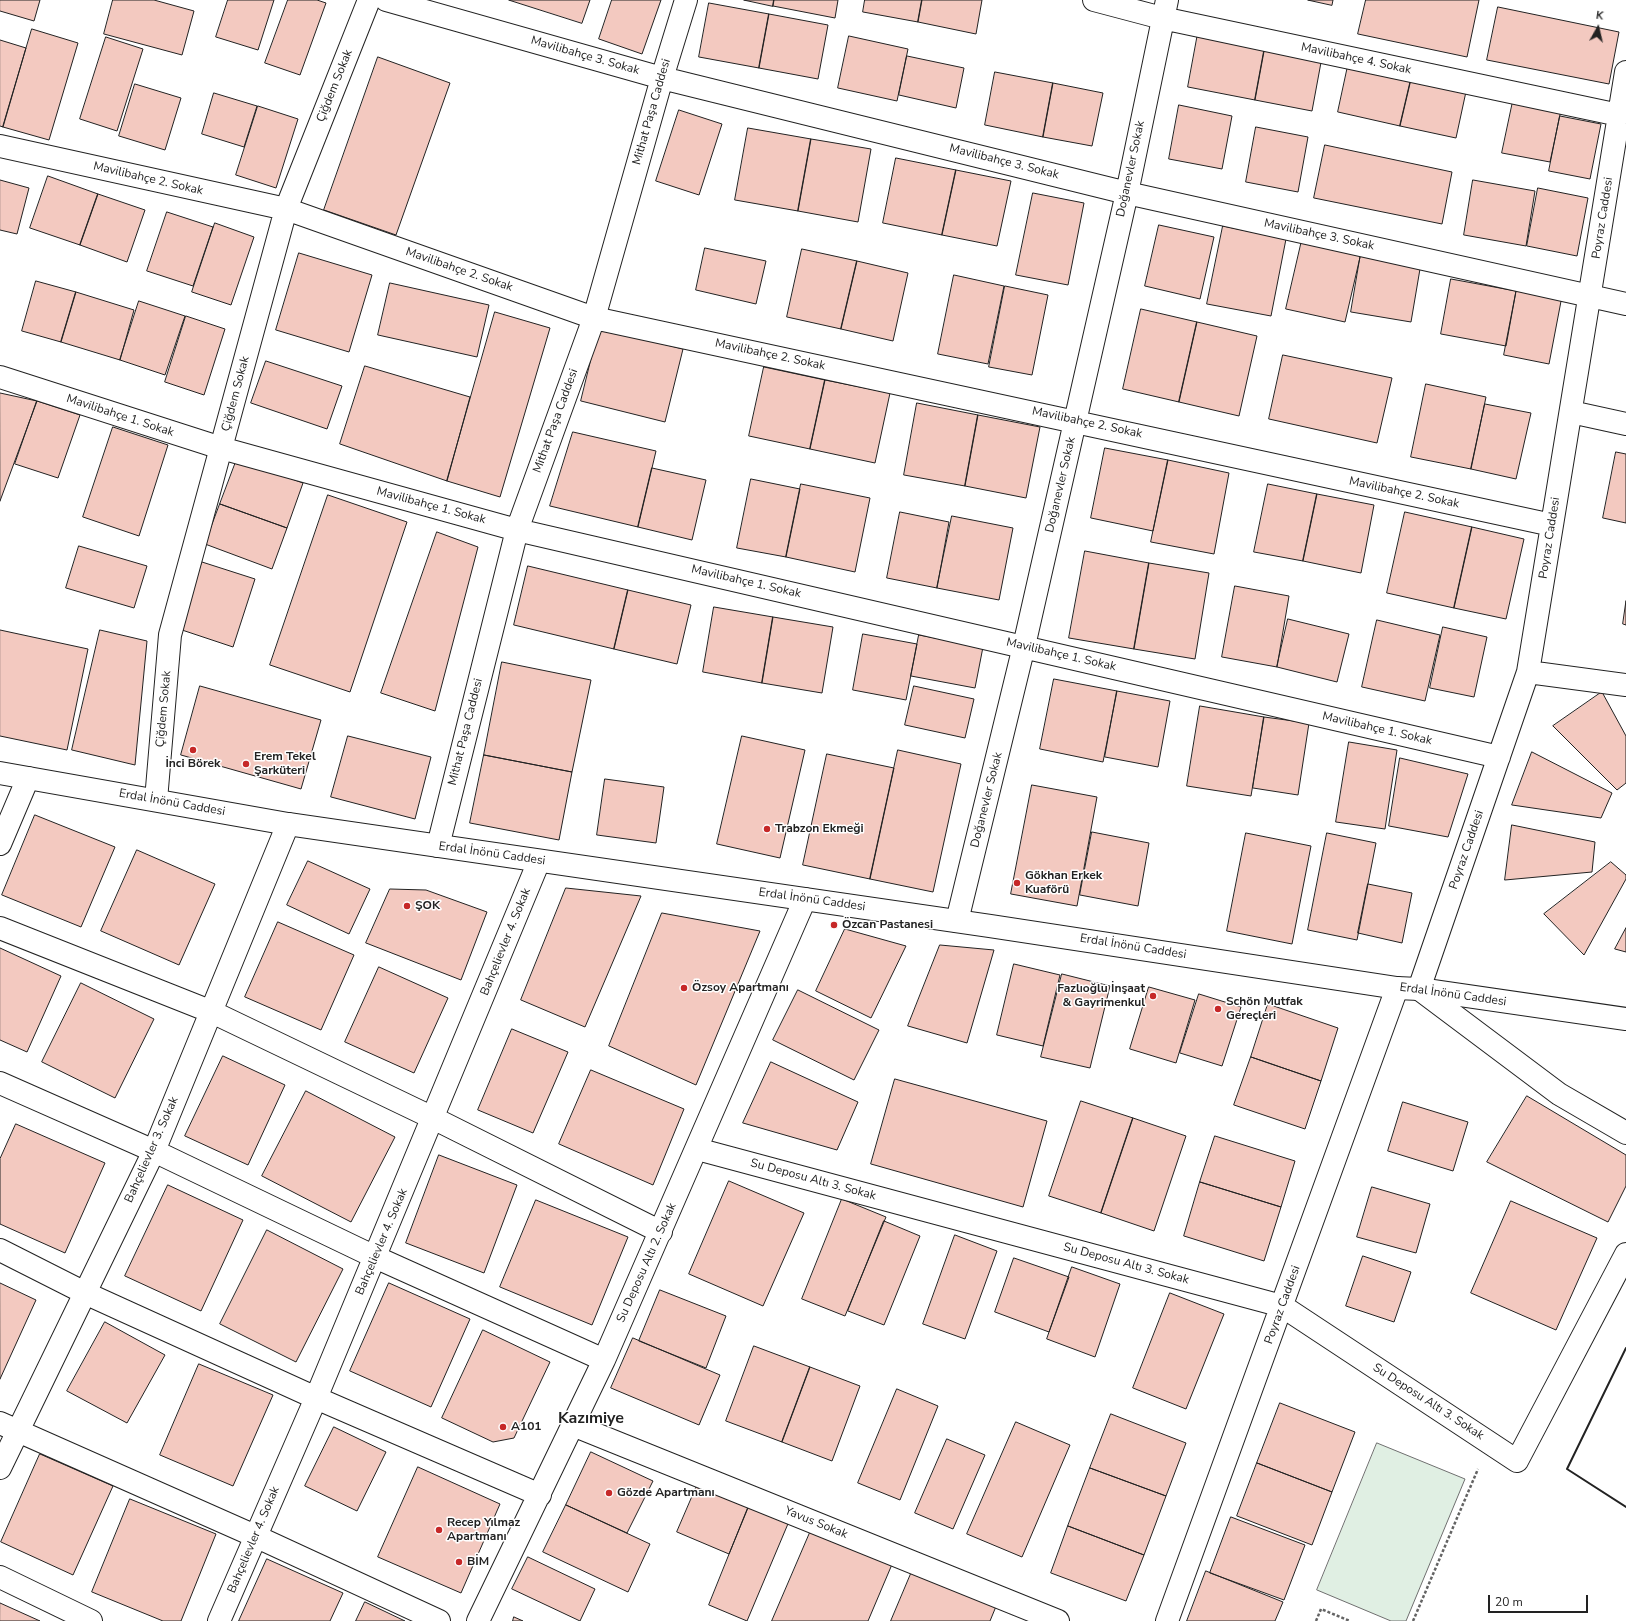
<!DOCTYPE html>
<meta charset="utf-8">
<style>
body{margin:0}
#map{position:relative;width:1626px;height:1621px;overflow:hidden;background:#fff;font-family:"Nunito Sans",sans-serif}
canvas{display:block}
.north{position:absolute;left:1578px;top:8px;width:40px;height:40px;-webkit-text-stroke:3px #fff;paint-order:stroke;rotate:8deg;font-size:11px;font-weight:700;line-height:16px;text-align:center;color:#222}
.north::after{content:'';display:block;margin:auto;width:14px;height:18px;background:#222;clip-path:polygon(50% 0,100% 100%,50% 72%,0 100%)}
.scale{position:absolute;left:1488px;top:1595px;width:100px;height:18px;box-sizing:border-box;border:2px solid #222;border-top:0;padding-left:5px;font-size:12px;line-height:14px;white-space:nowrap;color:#222;-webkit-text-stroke:3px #fff;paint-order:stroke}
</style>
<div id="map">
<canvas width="1626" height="1621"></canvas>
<div class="north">K</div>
<div class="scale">20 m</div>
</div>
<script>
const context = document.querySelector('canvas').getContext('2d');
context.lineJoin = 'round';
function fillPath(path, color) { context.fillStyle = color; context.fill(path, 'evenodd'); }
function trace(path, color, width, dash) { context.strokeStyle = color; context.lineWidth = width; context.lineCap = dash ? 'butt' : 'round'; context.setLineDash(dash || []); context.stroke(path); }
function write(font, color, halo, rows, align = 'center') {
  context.font = font + ' "Nunito Sans",sans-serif'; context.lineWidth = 3; context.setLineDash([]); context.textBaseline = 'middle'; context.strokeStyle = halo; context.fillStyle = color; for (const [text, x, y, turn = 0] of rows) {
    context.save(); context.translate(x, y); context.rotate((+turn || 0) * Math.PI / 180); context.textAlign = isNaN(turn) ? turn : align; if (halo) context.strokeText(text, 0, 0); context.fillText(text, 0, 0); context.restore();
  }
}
const green = new Path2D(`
 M 1377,1443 L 1465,1479 L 1406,1621 L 1391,1621 L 1317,1590 Z`);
fillPath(green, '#e0efe3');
trace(green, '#6f6f6f', 1);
const building = new Path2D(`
 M 0,0 L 40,0 L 34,21 L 0,11 Z
 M 113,0 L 154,0 L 194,11 L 182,55 L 104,34 Z
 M 228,0 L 274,0 L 258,50 L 216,37 Z
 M 288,0 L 317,0 L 326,3 L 300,75 L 265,63 Z
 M 509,0 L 590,0 L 582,23 Z
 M 612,0 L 661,0 L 642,54 L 599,39 Z
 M 744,0 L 774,0 L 773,6 Z
 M 774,0 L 838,0 L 835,18 L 773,6 Z
 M 865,0 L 922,0 L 918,22 L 863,12 Z
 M 922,0 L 982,0 L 976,34 L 918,22 Z
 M 1308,0 L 1333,0 L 1332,5 Z
 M 1366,0 L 1479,0 L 1467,57 L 1358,34 Z
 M 709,3 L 769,14 L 759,68 L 699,57 Z
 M 1498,7 L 1619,32 L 1609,84 L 1487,60 Z
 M 769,14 L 828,25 L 818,79 L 759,68 Z
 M 32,29 L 78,43 L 49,140 L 3,127 Z
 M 1198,33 L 1265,46 L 1255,100 L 1188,87 Z
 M 849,36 L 908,49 L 897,101 L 838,88 Z
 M 106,37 L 143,49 L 117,131 L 80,119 Z
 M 0,40 L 26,48 L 3,127 L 0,126 Z
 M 1265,46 L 1322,57 L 1312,111 L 1255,100 Z
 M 907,56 L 964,68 L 956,108 L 899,95 Z
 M 378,57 L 450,83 L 396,235 L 324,210 Z
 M 1349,61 L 1412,75 L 1400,126 L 1338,112 Z
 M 995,72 L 1053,83 L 1043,137 L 985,125 Z
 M 1412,75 L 1467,87 L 1456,138 L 1400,126 Z
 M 1053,83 L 1103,93 L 1092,146 L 1043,137 Z
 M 135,84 L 181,98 L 165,150 L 119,136 Z
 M 214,93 L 257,106 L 244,147 L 202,134 Z
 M 1513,101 L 1561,110 L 1550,162 L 1502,153 Z
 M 1179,105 L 1232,116 L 1222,169 L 1169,159 Z
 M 258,106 L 298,119 L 276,188 L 236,175 Z
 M 679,110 L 722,124 L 699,195 L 656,181 Z
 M 1560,116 L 1601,124 L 1590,179 L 1549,171 Z
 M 1256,127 L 1308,137 L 1298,192 L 1246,182 Z
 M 748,128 L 811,139 L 798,211 L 735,200 Z
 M 811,139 L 871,149 L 858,222 L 798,211 Z
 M 1325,145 L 1452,172 L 1442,224 L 1314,198 Z
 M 896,158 L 956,170 L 942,235 L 883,223 Z
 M 956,170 L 1011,181 L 997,246 L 942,235 Z
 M 48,176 L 98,194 L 80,245 L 30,228 Z
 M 0,180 L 29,188 L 17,234 L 0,230 Z
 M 1473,180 L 1535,191 L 1526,246 L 1464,235 Z
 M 1538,188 L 1588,198 L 1577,256 L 1527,246 Z
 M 1033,193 L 1084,203 L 1068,285 L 1016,275 Z
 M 98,194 L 145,210 L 127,262 L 80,245 Z
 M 167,212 L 213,227 L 193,286 L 147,271 Z
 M 215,223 L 254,237 L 231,305 L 192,292 Z
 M 1159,225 L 1214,237 L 1200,299 L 1145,286 Z
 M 1223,226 L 1286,239 L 1271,316 L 1207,304 Z
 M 1302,240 L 1361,253 L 1345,322 L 1286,309 Z
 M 705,248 L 766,261 L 756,304 L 696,290 Z
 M 802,249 L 857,261 L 841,329 L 787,317 Z
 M 299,253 L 372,275 L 349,352 L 276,330 Z
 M 1361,253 L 1421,263 L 1411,322 L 1351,312 Z
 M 857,261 L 908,273 L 893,341 L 841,329 Z
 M 954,275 L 1004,286 L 988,364 L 938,354 Z
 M 1451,279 L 1516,291 L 1506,346 L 1441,334 Z
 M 36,281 L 76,292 L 61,342 L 22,331 Z
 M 390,283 L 489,305 L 477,357 L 378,335 Z
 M 1005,286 L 1048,295 L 1032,375 L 989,367 Z
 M 1517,288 L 1562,296 L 1549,364 L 1504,355 Z
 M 76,292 L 134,310 L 120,360 L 61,342 Z
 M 139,301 L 185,316 L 165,375 L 120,360 Z
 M 1141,309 L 1197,322 L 1179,402 L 1123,389 Z
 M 495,312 L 550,328 L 500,497 L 447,481 Z
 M 186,316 L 225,329 L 204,395 L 165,382 Z
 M 1197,322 L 1257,336 L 1239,416 L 1179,402 Z
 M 599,328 L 683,349 L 665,422 L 581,401 Z
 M 1283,355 L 1392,378 L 1377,443 L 1269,419 Z
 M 266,361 L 342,386 L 327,429 L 251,403 Z
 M 365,366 L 470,397 L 447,481 L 340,444 Z
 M 764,367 L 825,380 L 810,449 L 749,436 Z
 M 825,380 L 890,393 L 875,463 L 810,449 Z
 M 1426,384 L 1486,397 L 1471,469 L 1411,457 Z
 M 0,393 L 37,401 L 0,501 Z
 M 37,401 L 80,415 L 58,478 L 15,464 Z
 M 917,403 L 978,415 L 965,486 L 904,475 Z
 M 1485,404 L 1531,413 L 1516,479 L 1471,469 Z
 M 978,415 L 1040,427 L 1026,498 L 965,486 Z
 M 113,427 L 168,445 L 139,536 L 83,517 Z
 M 573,432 L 656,451 L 638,527 L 550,506 Z
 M 1105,448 L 1168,460 L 1153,531 L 1091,518 Z
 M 1616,452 L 1626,454 L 1626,523 L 1603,518 Z
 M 237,459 L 303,483 L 287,528 L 220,504 Z
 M 1168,460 L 1229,473 L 1214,554 L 1151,542 Z
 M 652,468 L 706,480 L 692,540 L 638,527 Z
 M 751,479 L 800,489 L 786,557 L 737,548 Z
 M 801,484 L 870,498 L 855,572 L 786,557 Z
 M 1268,484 L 1317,494 L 1303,561 L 1254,552 Z
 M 1317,494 L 1374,505 L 1361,573 L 1303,561 Z
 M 328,495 L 407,522 L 350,692 L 270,665 Z
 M 220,504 L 287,528 L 272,569 L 205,544 Z
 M 900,512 L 949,522 L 937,588 L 887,578 Z
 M 1405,512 L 1472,527 L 1454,608 L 1387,593 Z
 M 952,516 L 1013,528 L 999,600 L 937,588 Z
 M 1472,527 L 1524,539 L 1506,619 L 1454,608 Z
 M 437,532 L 478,547 L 435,711 L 381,693 Z
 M 79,546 L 147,566 L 134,608 L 66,588 Z
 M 1085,551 L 1149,563 L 1134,649 L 1069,638 Z
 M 202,562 L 255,579 L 233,647 L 179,629 Z
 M 1149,563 L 1209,573 L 1195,659 L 1134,649 Z
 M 528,566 L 628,590 L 614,649 L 514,625 Z
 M 1235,586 L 1289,596 L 1277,667 L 1222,657 Z
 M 628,590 L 691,605 L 677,664 L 614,649 Z
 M 1626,601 L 1626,625 L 1623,624 Z
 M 714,607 L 773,617 L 762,683 L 703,672 Z
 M 773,617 L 833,627 L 822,693 L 762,683 Z
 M 1288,619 L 1349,634 L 1337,682 L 1277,667 Z
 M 1377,620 L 1440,635 L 1425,701 L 1362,687 Z
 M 1443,627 L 1487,637 L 1474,697 L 1430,688 Z
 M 0,630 L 88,649 L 67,750 L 0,736 Z
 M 100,630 L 147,641 L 135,765 L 72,750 Z
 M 863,634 L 917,644 L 906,700 L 853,690 Z
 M 919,635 L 983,647 L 975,688 L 911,676 Z
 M 502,662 L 591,680 L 572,772 L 484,755 Z
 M 1054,679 L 1117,691 L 1103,762 L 1040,749 Z
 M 200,686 L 321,720 L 301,789 L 181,755 Z
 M 914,686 L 974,699 L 965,738 L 905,725 Z
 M 1117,691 L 1170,701 L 1158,767 L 1105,757 Z
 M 1602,692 L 1626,736 L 1626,783 L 1617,790 L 1553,726 Z
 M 1200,706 L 1264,717 L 1251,796 L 1187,786 Z
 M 1264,717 L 1309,723 L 1298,795 L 1253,788 Z
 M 348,736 L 431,757 L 415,819 L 331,797 Z
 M 742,736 L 805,750 L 780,858 L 717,844 Z
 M 1349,742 L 1397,750 L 1385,829 L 1336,822 Z
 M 898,750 L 961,764 L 933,892 L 870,879 Z
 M 1532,752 L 1612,793 L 1601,818 L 1512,805 Z
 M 827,754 L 894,768 L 870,879 L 803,865 Z
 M 484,755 L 572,772 L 559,840 L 470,823 Z
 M 1400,758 L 1468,774 L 1448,837 L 1389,826 Z
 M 605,779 L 664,787 L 656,843 L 597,835 Z
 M 1032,785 L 1097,797 L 1077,906 L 1011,894 Z
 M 35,815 L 115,847 L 81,927 L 2,895 Z
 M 1512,825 L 1595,842 L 1592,872 L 1505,880 Z
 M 1092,832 L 1149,843 L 1138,906 L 1080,895 Z
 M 1246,833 L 1311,846 L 1292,944 L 1227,931 Z
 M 1327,833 L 1376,843 L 1357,940 L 1308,930 Z
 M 137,850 L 215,884 L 179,965 L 101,931 Z
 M 308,861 L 370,889 L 349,934 L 287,905 Z
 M 1611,862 L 1626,875 L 1626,879 L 1584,955 L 1544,914 Z
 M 1368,884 L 1412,893 L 1402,943 L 1358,933 Z
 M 566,888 L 641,896 L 585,1027 L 521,1000 Z
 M 390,889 L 426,890 L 487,912 L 461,980 L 366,943 Z
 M 662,913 L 760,931 L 696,1085 L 609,1046 Z
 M 278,922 L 354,955 L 321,1030 L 245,997 Z
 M 1626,928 L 1626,952 L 1615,949 Z
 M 845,929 L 906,946 L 871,1018 L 816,991 Z
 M 940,945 L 994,950 L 967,1043 L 908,1026 Z
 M 0,948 L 61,976 L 27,1052 L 0,1040 Z
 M 1014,964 L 1060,975 L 1043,1046 L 997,1035 Z
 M 379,967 L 448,998 L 414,1073 L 345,1042 Z
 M 1062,974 L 1110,986 L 1090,1068 L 1041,1057 Z
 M 81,983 L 154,1019 L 115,1098 L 42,1062 Z
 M 1149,987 L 1195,1000 L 1176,1063 L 1130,1049 Z
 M 798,990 L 879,1030 L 854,1080 L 773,1040 Z
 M 1199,994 L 1241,1007 L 1222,1066 L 1180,1053 Z
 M 1268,1004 L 1338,1028 L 1321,1081 L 1251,1057 Z
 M 512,1029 L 568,1052 L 533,1133 L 478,1110 Z
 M 223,1056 L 285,1085 L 248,1165 L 185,1136 Z
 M 1251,1057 L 1321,1081 L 1305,1129 L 1234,1105 Z
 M 771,1062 L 858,1102 L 837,1150 L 743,1123 Z
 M 591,1070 L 684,1109 L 653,1185 L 559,1144 Z
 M 895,1079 L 1047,1121 L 1023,1207 L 871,1164 Z
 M 306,1091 L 395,1137 L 351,1222 L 262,1176 Z
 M 1527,1096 L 1626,1155 L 1626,1186 L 1608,1222 L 1487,1162 Z
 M 1081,1101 L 1133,1118 L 1101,1213 L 1049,1196 Z
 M 1403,1102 L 1468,1122 L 1453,1171 L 1388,1151 Z
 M 1133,1118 L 1186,1136 L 1154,1231 L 1101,1213 Z
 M 16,1124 L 105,1163 L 65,1253 L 0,1224 L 0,1159 Z
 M 1215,1136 L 1295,1161 L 1281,1207 L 1200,1182 Z
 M 439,1155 L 517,1185 L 484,1273 L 406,1243 Z
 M 729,1181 L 804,1213 L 763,1306 L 689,1274 Z
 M 1200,1182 L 1281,1207 L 1264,1261 L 1184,1236 Z
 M 168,1185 L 243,1220 L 201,1311 L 125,1276 Z
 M 1372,1187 L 1430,1204 L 1416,1253 L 1357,1237 Z
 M 842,1199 L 886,1217 L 845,1316 L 802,1299 Z
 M 536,1200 L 628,1237 L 592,1325 L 500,1287 Z
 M 1511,1201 L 1597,1238 L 1556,1330 L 1471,1293 Z
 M 884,1221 L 920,1236 L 884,1325 L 848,1311 Z
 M 267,1230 L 343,1269 L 296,1362 L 220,1324 Z
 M 955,1235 L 997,1251 L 965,1339 L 923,1324 Z
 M 1363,1256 L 1411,1272 L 1394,1322 L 1346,1306 Z
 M 1014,1258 L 1069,1277 L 1049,1332 L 995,1312 Z
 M 1072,1267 L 1120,1284 L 1095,1357 L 1047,1339 Z
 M 0,1283 L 36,1300 L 0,1379 Z
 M 389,1283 L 470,1319 L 431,1407 L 350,1371 Z
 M 660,1290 L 726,1316 L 706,1368 L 639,1341 Z
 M 1170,1293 L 1224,1314 L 1186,1409 L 1133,1388 Z
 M 105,1322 L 165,1355 L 127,1423 L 67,1391 Z
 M 483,1330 L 550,1362 L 514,1438 L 493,1442 L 442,1418 Z
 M 633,1338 L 720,1375 L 699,1425 L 611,1388 Z
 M 754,1346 L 810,1367 L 782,1442 L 726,1421 Z
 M 199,1364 L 273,1395 L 233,1486 L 160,1455 Z
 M 810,1367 L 860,1386 L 832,1461 L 782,1442 Z
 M 897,1389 L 938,1406 L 900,1500 L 858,1483 Z
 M 1280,1403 L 1355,1432 L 1332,1492 L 1257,1463 Z
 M 1111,1414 L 1186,1443 L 1166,1496 L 1090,1468 Z
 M 1016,1422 L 1070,1445 L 1022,1557 L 967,1534 Z
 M 334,1427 L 386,1452 L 357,1511 L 305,1486 Z
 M 947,1439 L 985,1455 L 953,1529 L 915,1513 Z
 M 591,1452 L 653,1481 L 627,1533 L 566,1505 Z
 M 40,1454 L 113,1486 L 73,1575 L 1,1542 Z
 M 1257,1463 L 1332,1492 L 1312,1545 L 1237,1516 Z
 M 418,1467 L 500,1504 L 461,1593 L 378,1557 Z
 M 1090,1468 L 1166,1496 L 1144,1555 L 1068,1526 Z
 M 699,1481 L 750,1503 L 729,1554 L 677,1532 Z
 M 130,1499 L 216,1534 L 181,1621 L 163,1621 L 92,1592 Z
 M 750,1503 L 790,1519 L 747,1621 L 709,1605 Z
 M 566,1505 L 650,1544 L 628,1592 L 543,1552 Z
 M 1231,1517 L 1305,1545 L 1284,1600 L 1210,1573 Z
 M 1068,1526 L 1144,1555 L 1126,1601 L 1051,1573 Z
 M 812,1528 L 893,1562 L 868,1621 L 772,1621 Z
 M 528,1557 L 595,1589 L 580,1621 L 512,1589 Z
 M 267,1559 L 343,1593 L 330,1621 L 239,1621 Z
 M 913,1569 L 997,1604 L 990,1621 L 891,1621 Z
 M 1206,1571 L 1283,1602 L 1275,1621 L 1187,1621 Z
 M 365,1602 L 405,1621 L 356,1621 Z
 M 0,1603 L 40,1621 L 0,1621 Z
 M 514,1617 L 523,1621 L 513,1621 Z`);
fillPath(building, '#f3c9c0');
trace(building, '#222', 1);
const minor = new Path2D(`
 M 386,0 L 662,78 L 1127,193 L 1626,304
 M 1094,0 L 1162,18 L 1619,115
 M 1626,72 L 1528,672 L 1419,989 L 1559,1094 L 1626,1133
 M 0,146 L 286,209 L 594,318 L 1552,525
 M 0,377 L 221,448 L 517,530 L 1499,757
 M 1571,412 L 1626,424
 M 1528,672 L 1626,685
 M 156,800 L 170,635 L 286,209 L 369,0
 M 0,844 L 28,778
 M 438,846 L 517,530 L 594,318 L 662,78 L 686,0
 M 957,921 L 1024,646 L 1127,193 L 1167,0
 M 0,928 L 212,1012 L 433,1118 L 661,1232
 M 0,1083 L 154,1151 L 375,1257 L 604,1360
 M 697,1149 L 1282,1306 L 1517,1461 L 1626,1254
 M 0,1250 L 85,1293 L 316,1398 L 540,1495
 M 0,1423 L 255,1536 L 439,1621
 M 573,1425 L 1058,1621
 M 0,1468 L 154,1151 L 288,824
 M 0,1577 L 91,1621
 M 219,1621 L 316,1398 L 539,861
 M 478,1621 L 604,1360 L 805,899
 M 1167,1621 L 1397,988`);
const major = new Path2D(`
 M 0,773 L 288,824 L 990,926 L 1397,988 L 1419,989 L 1626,1019`);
trace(minor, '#222', 24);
trace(major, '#222', 24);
trace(new Path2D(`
 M 1316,1621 L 1321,1609 L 1350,1621
 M 1413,1621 L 1478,1469`), '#646464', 2.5, [3, 2]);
trace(minor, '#fff', 22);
trace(major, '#fff', 22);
trace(new Path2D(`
 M 1626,1348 L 1567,1469 L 1626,1507`), '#222', 2);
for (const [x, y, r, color] of [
 [193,750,4,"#c62828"],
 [246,764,4,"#c62828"],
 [767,829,4,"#c62828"],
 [1017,883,4,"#c62828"],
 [407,906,4,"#c62828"],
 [834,925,4,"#c62828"],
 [684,988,4,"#c62828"],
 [1153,996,4,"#c62828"],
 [1218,1009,4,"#c62828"],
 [503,1427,4,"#c62828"],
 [609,1493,4,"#c62828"],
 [439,1530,4,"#c62828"],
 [459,1562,4,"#c62828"]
]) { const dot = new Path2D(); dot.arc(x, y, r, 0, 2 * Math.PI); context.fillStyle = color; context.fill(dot); trace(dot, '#fff', 1.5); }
write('12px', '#222', '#fff', [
 ["Mavilibahçe 3. Sokak",585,56,16],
 ["Mavilibahçe 4. Sokak",1356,59,12],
 ["Çiğdem Sokak",335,86,-68],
 ["Mithat Paşa Caddesi",652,112,-74],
 ["Mavilibahçe 3. Sokak",1004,162,14],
 ["Doğanevler Sokak",1131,169,-78],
 ["Mavilibahçe 2. Sokak",148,179,13],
 ["Poyraz Caddesi",1603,218,-81],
 ["Mavilibahçe 3. Sokak",1319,235,12],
 ["Mavilibahçe 2. Sokak",459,270,19],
 ["Mavilibahçe 2. Sokak",770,355,12],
 ["Çiğdem Sokak",236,394,-75],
 ["Mavilibahçe 1. Sokak",120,416,18],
 ["Mithat Paşa Caddesi",556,421,-70],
 ["Mavilibahçe 2. Sokak",1087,423,12],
 ["Doğanevler Sokak",1061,485,-77],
 ["Mavilibahçe 2. Sokak",1404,493,12],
 ["Mavilibahçe 1. Sokak",431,506,15],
 ["Poyraz Caddesi",1550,538,-81],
 ["Mavilibahçe 1. Sokak",746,582,13],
 ["Mavilibahçe 1. Sokak",1061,655,13],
 ["Çiğdem Sokak",164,709,-85],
 ["Mavilibahçe 1. Sokak",1377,729,13],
 ["Mithat Paşa Caddesi",466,732,-76],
 ["Doğanevler Sokak",987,800,-76],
 ["Erdal İnönü Caddesi",172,803,10],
 ["Poyraz Caddesi",1467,850,-71],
 ["Erdal İnönü Caddesi",492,854,8],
 ["Erdal İnönü Caddesi",812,900,8],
 ["Bahçelievler 4. Sokak",506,942,-68],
 ["Erdal İnönü Caddesi",1133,947,9],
 ["Erdal İnönü Caddesi",1453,995,8],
 ["Bahçelievler 3. Sokak",152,1150,-66],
 ["Su Deposu Altı 3. Sokak",813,1180,15],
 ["Bahçelievler 4. Sokak",382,1242,-67],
 ["Su Deposu Altı 2. Sokak",647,1263,-66],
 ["Su Deposu Altı 3. Sokak",1126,1264,15],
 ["Poyraz Caddesi",1283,1305,-70],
 ["Su Deposu Altı 3. Sokak",1428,1402,33],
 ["Yavus Sokak",816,1523,22],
 ["Bahçelievler 4. Sokak",254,1540,-67]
]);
write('bold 12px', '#222', '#fff', [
 ["Erem Tekel",254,757],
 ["Şarküteri",254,771],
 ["İnci Börek",193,764,"center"],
 ["Trabzon Ekmeği",775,829],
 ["Gökhan Erkek",1025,876],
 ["Kuaförü",1025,890],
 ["ŞOK",415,906],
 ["Özcan Pastanesi",842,925],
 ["Özsoy Apartmanı",692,988],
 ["Fazlıoğlu İnşaat",1145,989,"right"],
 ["& Gayrimenkul",1145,1003,"right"],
 ["Schön Mutfak",1226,1002],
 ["Gereçleri",1226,1016],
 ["A101",511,1427],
 ["Gözde Apartmanı",617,1493],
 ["Recep Yılmaz",447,1523],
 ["Apartmanı",447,1537],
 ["BİM",467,1562]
], 'left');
write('bold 16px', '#222', '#fff', [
 ["Kazımiye",591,1419]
]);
</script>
